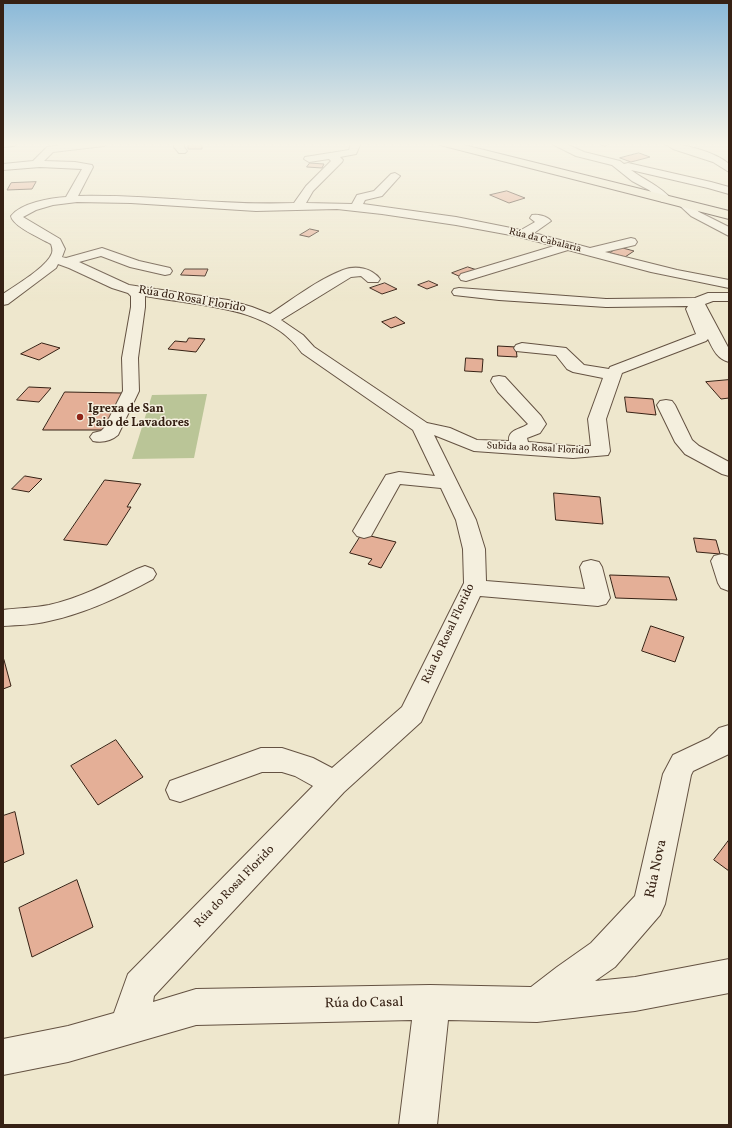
<!DOCTYPE html>
<meta charset="utf-8">
<style>
body{margin:0}
#map{position:relative;width:732px;height:1128px;overflow:hidden;background:#eee7cd;font-family:Vollkorn,serif}
canvas{display:block}
.frame{position:absolute;inset:0;border:4px solid #362114;pointer-events:none}
</style>
<div id="map">
<canvas width="732" height="1128"></canvas>
<div class="frame"></div>
</div>
<script>
const context = document.querySelector('canvas').getContext('2d');
context.lineJoin = 'round';
function fillPath(path, color) { context.fillStyle = color; context.fill(path, 'evenodd'); }
function trace(path, color, width, dash) { context.strokeStyle = color; context.lineWidth = width; context.lineCap = dash ? 'butt' : 'round'; context.setLineDash(dash || []); context.stroke(path); }
function write(font, color, halo, rows, align = 'center') {
  context.font = font + ' Vollkorn,serif'; context.lineWidth = 3; context.setLineDash([]); context.textBaseline = 'middle'; context.strokeStyle = halo; context.fillStyle = color; for (const [text, x, y, turn = 0] of rows) {
    context.save(); context.translate(x, y); context.rotate((+turn || 0) * Math.PI / 180); context.textAlign = isNaN(turn) ? turn : align; if (halo) context.strokeText(text, 0, 0); context.fillText(text, 0, 0); context.restore();
  }
}
fillPath(new Path2D(`
 M 207,394 L 194,458 L 132,459 L 152,395 Z`), '#bac597');
const building = new Path2D(`
 M 202,144 L 202,149 L 188,149 L 188,145 Z
 M 639,153 L 650,157 L 631,162 L 620,158 Z
 M 310,163 L 324,164 L 322,168 L 307,167 Z
 M 36,182 L 32,189 L 7,190 L 11,183 Z
 M 507,191 L 525,198 L 509,203 L 490,195 Z
 M 310,229 L 319,231 L 309,237 L 300,235 Z
 M 619,247 L 634,251 L 625,257 L 610,253 Z
 M 468,267 L 477,270 L 461,277 L 452,273 Z
 M 185,269 L 208,269 L 205,276 L 181,275 Z
 M 429,281 L 438,285 L 427,289 L 418,285 Z
 M 385,283 L 397,289 L 382,294 L 370,288 Z
 M 396,317 L 405,323 L 391,328 L 382,322 Z
 M 189,338 L 205,339 L 196,352 L 168,349 L 175,341 L 186,342 Z
 M 42,343 L 60,348 L 39,360 L 21,354 Z
 M 498,346 L 516,347 L 517,357 L 498,356 Z
 M 466,358 L 483,359 L 482,372 L 465,371 Z
 M 729,380 L 729,398 L 721,399 L 706,382 Z
 M 29,387 L 51,388 L 39,402 L 17,400 Z
 M 65,392 L 122,393 L 105,430 L 43,430 Z
 M 625,397 L 653,399 L 656,415 L 627,412 Z
 M 25,476 L 42,479 L 29,492 L 12,489 Z
 M 105,480 L 141,484 L 127,507 L 131,507 L 107,545 L 64,540 Z
 M 554,493 L 600,497 L 603,524 L 556,520 Z
 M 362,534 L 396,542 L 381,568 L 368,564 L 372,559 L 350,553 Z
 M 694,538 L 716,540 L 720,554 L 697,552 Z
 M 610,575 L 669,577 L 677,600 L 616,598 Z
 M 651,626 L 684,637 L 675,662 L 642,651 Z
 M 4,660 L 11,686 L 3,689 L 3,661 Z
 M 116,740 L 143,777 L 98,805 L 71,766 Z
 M 15,812 L 24,854 L 3,863 L 3,816 Z
 M 729,840 L 729,871 L 714,860 Z
 M 77,880 L 93,927 L 32,957 L 19,908 Z`);
fillPath(building, '#e4af97');
trace(building, '#362114', 1);
const minor = new Path2D(`
 M 75,143 L 109,143 L 104,146 L 53,152 L 44,161 L 75,162 L 92,165 L 93,167 L 78,196 C 150,194 222,206 294,203 L 306,186 L 331,161 L 329,159 L 309,162 L 304,159 L 305,157 L 349,150 L 351,143 L 361,143 L 356,154 L 340,157 L 343,160 L 342,162 L 313,191 L 306,203 L 352,204 L 357,195 L 374,191 L 391,174 L 395,173 L 400,176 L 382,196 L 365,200 L 363,204 L 456,217 L 521,230 L 535,222 L 530,218 L 532,215 C 538,214 547,216 551,221 L 534,233 L 590,248 L 631,238 L 635,239 L 637,242 L 635,245 L 605,252 L 677,270 L 729,280 L 729,288 L 651,272 L 568,250 L 466,281 L 461,280 L 459,277 L 461,274 L 554,246 L 516,236 L 456,225 L 382,214 L 337,209 L 256,211 L 131,203 L 77,202 L 53,205 L 36,210 L 23,217 L 60,239 L 65,249 L 62,257 L 66,258 L 102,248 L 139,261 L 170,268 L 172,271 L 170,274 L 165,275 L 130,267 L 101,256 L 79,262 L 129,285 L 228,300 L 252,307 L 270,314 C 293,299 317,280 343,270 C 356,265 372,268 380,279 L 378,282 L 368,282 L 361,276 L 351,277 L 281,320 L 303,335 L 314,347 L 427,423 L 450,428 L 477,440 L 509,441 C 508,429 520,430 528,424 L 498,392 L 491,381 L 493,377 L 499,376 L 505,377 L 541,416 L 546,424 L 540,433 L 527,438 L 528,442 L 573,446 L 591,446 L 588,419 L 603,378 L 573,372 L 567,369 L 556,355 L 516,351 L 514,348 L 516,345 L 522,343 L 566,348 L 584,365 L 609,369 L 610,367 L 696,334 L 686,309 L 688,306 L 606,307 L 499,300 L 454,295 L 452,292 L 454,289 L 459,288 L 606,299 L 695,298 L 708,293 L 729,293 L 729,301 L 713,301 L 705,304 L 729,349 L 729,362 C 717,359 713,349 708,339 L 706,341 L 622,373 L 606,419 L 610,451 L 608,455 L 573,458 L 474,451 L 434,435 L 476,520 L 485,549 L 486,581 L 585,589 L 580,567 L 583,562 L 591,560 L 599,562 L 602,567 L 610,598 L 606,604 L 598,606 L 480,596 L 421,722 L 344,792 L 154,996 L 153,1002 L 196,989 L 430,985 L 531,987 L 557,967 L 591,943 L 635,896 L 663,774 L 673,755 L 709,738 L 719,728 L 729,725 L 729,754 L 693,771 L 691,775 L 665,904 L 660,915 L 615,967 L 595,981 L 635,977 L 729,959 L 729,993 L 635,1011 L 537,1022 L 448,1020 L 437,1125 L 399,1125 L 412,1020 L 196,1025 L 68,1062 L 3,1075 L 3,1039 L 68,1026 L 114,1013 L 128,974 L 313,786 L 295,776 L 282,772 L 262,772 L 180,802 L 170,799 L 166,790 L 170,781 L 261,748 L 282,748 L 313,758 L 332,768 L 402,707 L 464,583 L 463,549 L 456,520 L 441,488 L 400,484 L 371,536 L 364,538 L 357,536 L 353,531 L 386,475 L 399,472 L 435,476 L 413,430 L 302,353 C 269,305 197,306 145,296 L 145,307 L 138,358 L 139,391 L 118,435 C 111,441 102,443 93,441 L 90,437 L 93,433 L 101,431 L 104,428 L 123,391 L 122,358 L 131,307 L 131,296 L 128,293 L 112,288 L 69,268 L 58,264 L 56,268 L 8,304 L 3,305 L 3,294 C 16,285 47,267 52,253 C 53,250 52,247 51,244 C 42,239 12,226 11,216 C 21,203 50,198 66,197 L 82,169 L 40,167 L 3,170 L 3,164 L 33,161 L 47,147 Z
 M 174,143 L 184,143 L 184,147 L 187,151 L 185,153 L 179,153 L 174,147 Z
 M 550,143 L 564,143 L 584,152 L 620,161 L 624,164 L 628,163 L 711,182 L 729,187 L 729,194 L 708,188 L 631,170 C 644,180 661,186 672,200 L 670,202 L 662,202 L 649,190 L 632,181 L 612,165 L 576,156 Z
 M 599,143 L 610,143 L 605,146 Z
 M 664,143 C 681,143 716,152 729,164 L 729,172 L 713,162 L 673,149 Z
 M 684,201 L 688,202 L 699,212 L 729,227 L 729,236 L 691,216 L 678,204 L 680,202 Z
 M 666,400 L 672,401 L 675,405 L 692,440 L 699,446 L 729,462 L 729,476 L 722,474 L 685,454 L 675,442 L 657,405 L 660,401 Z
 M 722,554 L 729,556 L 729,591 L 721,588 L 718,583 L 711,561 L 714,556 Z
 M 145,566 L 153,569 L 156,574 L 153,579 C 120,597 86,613 49,621 C 34,625 18,625 3,626 L 3,610 C 18,608 34,608 49,605 C 80,598 109,583 137,569 Z`);
const primary = new Path2D(`
 M 3,143 L 19,143 L 14,146 L 3,147 Z
 M 438,143 L 456,143 L 729,211 L 729,219 L 440,145 Z`);
trace(minor, '#645242', 2);
trace(primary, '#362114', 2);
fillPath(minor, '#f4efde');
fillPath(primary, '#eee7cd');
const sky = context.createLinearGradient(0, 0, 0, 301);
sky.addColorStop(0, '#89b8d8');
sky.addColorStop(0.48, '#f7f4e8');
sky.addColorStop(1, '#f7f4e800');
context.fillStyle = sky;
context.fillRect(0, 0, 732, 301);
for (const [x, y, r, color] of [
 [80,417,4,"#8f2418"]
]) { const dot = new Path2D(); dot.arc(x, y, r, 0, 2 * Math.PI); context.fillStyle = color; context.fill(dot); trace(dot, '#f4efde', 1.5); }
write('10px', '#362114', '#f4efde', [
 ["Rúa da Cabalaria",545,241,14],
 ["Subida ao Rosal Florido",538,449,3]
]);
write('12px', '#362114', '#f4efde', [
 ["Rúa do Rosal Florido",192,300,10],
 ["Rúa do Rosal Florido",449,634,-65],
 ["Rúa do Rosal Florido",235,887,-46]
]);
write('bold 12px', '#362114', '#f4efde', [
 ["Igrexa de San",88,410],
 ["Paio de Lavadores",88,424]
], 'left');
write('14px', '#362114', '#f4efde', [
 ["Rúa Nova",657,869,-78],
 ["Rúa do Casal",364,1004,-1]
]);
</script>
